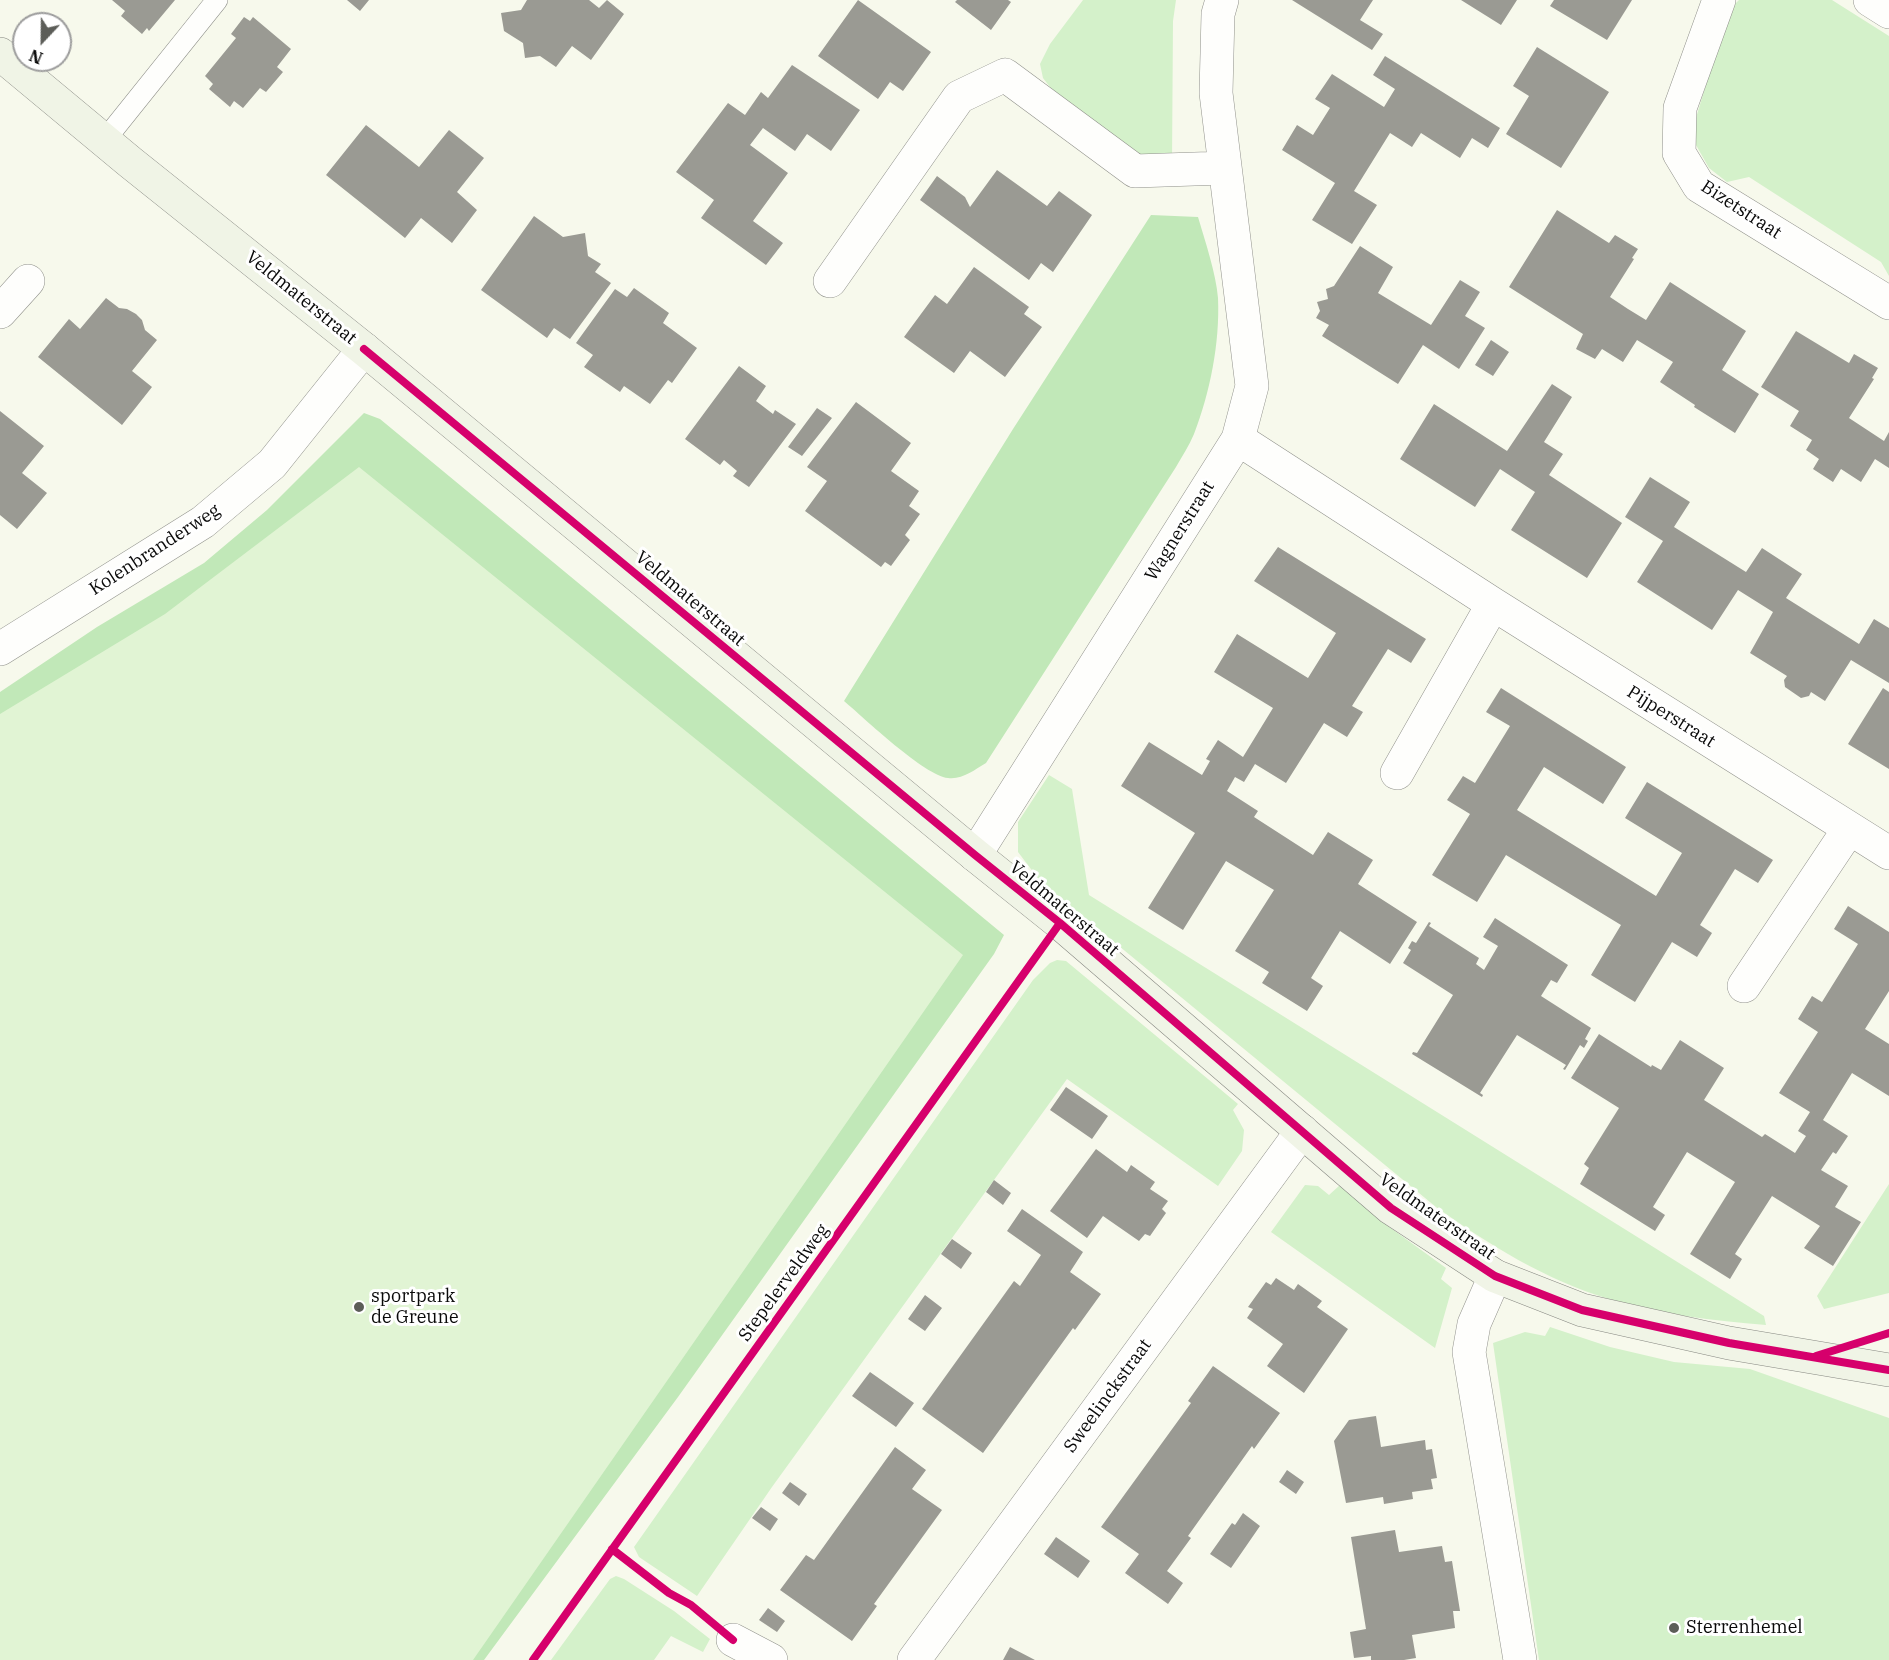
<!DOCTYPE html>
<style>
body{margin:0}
#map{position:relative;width:1889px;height:1660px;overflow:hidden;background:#f7f9ec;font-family:"IBM Plex Serif",serif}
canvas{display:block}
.north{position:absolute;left:12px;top:12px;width:60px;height:60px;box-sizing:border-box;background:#fff;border:2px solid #9d9d9d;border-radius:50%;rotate:202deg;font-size:16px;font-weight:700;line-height:24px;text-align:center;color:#090909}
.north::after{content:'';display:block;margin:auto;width:21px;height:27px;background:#5c5d58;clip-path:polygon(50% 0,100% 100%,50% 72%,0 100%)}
</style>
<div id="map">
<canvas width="1889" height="1660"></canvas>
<div class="north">N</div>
</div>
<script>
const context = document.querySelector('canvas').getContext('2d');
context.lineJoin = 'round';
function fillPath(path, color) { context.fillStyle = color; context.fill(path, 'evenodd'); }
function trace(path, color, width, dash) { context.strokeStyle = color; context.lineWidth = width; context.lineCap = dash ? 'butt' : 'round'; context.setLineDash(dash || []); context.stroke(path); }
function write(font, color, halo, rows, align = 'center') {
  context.font = font + ' "IBM Plex Serif",serif'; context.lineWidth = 6; context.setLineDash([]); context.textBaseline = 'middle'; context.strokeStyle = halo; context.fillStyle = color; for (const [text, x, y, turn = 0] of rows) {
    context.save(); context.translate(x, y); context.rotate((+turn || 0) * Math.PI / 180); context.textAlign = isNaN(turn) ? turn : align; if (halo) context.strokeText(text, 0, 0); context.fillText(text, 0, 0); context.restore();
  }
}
fillPath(new Path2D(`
 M 1083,0 L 1176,0 L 1173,21 L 1172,163 L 1151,163 L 1056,95 L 1043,78 L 1040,64 L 1050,44 Z
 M 1739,0 L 1832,0 L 1889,36 L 1889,276 L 1881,262 L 1749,177 L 1727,182 L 1709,168 L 1696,145 L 1695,121 L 1725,22 L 1735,4 Z
 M 1049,775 L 1072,789 L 1089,895 L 1764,1316 L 1766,1325 C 1713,1321 1660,1314 1609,1299 C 1546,1280 1489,1245 1436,1207 L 1040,881 L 1018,852 L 1018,822 Z
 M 1057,960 L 1066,961 L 1238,1104 L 1233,1110 L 1244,1130 L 1242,1151 L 1218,1186 L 1067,1079 L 772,1487 L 697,1596 L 639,1557 L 634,1547 L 1033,980 L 1050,963 Z
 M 1889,1184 L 1889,1293 L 1824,1309 L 1817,1296 Z
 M 1305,1185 L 1318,1186 L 1329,1195 L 1340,1185 L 1388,1226 L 1446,1268 L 1441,1279 L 1452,1288 L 1435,1348 L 1271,1232 Z
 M 1550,1327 L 1610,1347 L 1674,1362 L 1750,1369 L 1889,1418 L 1889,1660 L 1539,1660 L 1493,1343 L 1525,1332 L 1545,1336 Z
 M 616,1576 L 624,1579 L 674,1611 L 710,1639 L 703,1652 L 671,1636 L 654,1660 L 551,1660 L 610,1579 Z`), '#d4f1ca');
fillPath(new Path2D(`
 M 1151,215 L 1198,217 C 1205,241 1216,273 1218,298 C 1220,343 1210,393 1194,434 C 1189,446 1182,456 1176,467 L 986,763 C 974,770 962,780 948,778 C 925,776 864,718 844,701 L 1013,429 Z
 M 364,413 L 380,419 L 1004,935 L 994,954 L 678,1397 L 484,1660 L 441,1660 L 0,733 L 0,692 L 97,627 L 204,563 L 267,510 Z`), '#c1e8b8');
fillPath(new Path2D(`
 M 359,467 L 963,955 L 473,1660 L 0,1660 L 0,714 L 165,614 Z`), '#e1f4d4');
fillPath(new Path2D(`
 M 112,0 L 175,0 L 149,31 L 147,28 L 142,34 L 121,16 L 125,11 Z
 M 347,0 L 369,0 L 360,11 Z
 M 527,0 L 589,0 L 599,8 L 607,0 L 624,14 L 591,60 L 572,46 L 556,67 L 540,56 L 525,58 L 523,43 L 504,31 L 501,13 L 521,10 Z
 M 858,0 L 931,52 L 903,91 L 890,82 L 878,99 L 818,56 Z
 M 957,0 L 1008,0 L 1011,2 L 991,30 L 955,2 Z
 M 1292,0 L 1373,0 L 1360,20 L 1383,34 L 1372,50 Z
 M 1461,0 L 1517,0 L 1501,25 Z
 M 1554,0 L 1632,0 L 1607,40 L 1550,6 Z
 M 244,17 L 250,21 L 253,17 L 291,49 L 277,67 L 283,72 L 266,92 L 260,88 L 243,108 L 234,101 L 230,107 L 209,89 L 213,84 L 205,76 L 236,38 L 231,34 Z
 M 1537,47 L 1609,92 L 1561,168 L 1506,134 L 1529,96 L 1513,86 Z
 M 1385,56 L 1500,128 L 1488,148 L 1472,138 L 1460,158 L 1421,133 L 1412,147 L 1390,133 L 1354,191 L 1377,205 L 1352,244 L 1312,220 L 1335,183 L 1282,150 L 1297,125 L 1313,135 L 1330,108 L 1315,99 L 1332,74 L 1384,107 L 1395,89 L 1373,75 Z
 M 792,65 L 860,110 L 831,151 L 807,134 L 795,151 L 763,128 L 750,145 L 788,173 L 753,221 L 783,243 L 766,265 L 701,218 L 714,200 L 676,172 L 728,103 L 745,115 L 761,92 L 768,98 Z
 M 366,125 L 419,167 L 449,130 L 484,158 L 457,192 L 477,210 L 452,243 L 421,218 L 405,238 L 326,175 Z
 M 997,170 L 1047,206 L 1059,191 L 1092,215 L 1053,272 L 1041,263 L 1029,280 L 920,200 L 937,176 L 965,197 L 970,207 Z
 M 1557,210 L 1609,243 L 1615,235 L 1638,249 L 1632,258 L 1634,259 L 1610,297 L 1628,309 L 1646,320 L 1670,282 L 1746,331 L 1722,370 L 1759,394 L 1735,433 L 1694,407 L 1695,405 L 1660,382 L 1673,362 L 1637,340 L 1623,362 L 1602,349 L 1595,359 L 1576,349 L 1583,334 L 1509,287 Z
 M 534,216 L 563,237 L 585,233 L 588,256 L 601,264 L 595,272 L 611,283 L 570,339 L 554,328 L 547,338 L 481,290 Z
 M 1360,246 L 1393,267 L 1378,293 L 1431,325 L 1460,280 L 1480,292 L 1465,316 L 1485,328 L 1459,369 L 1423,345 L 1398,384 L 1322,336 L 1329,325 L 1316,318 L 1320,311 L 1317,302 L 1328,299 L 1326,289 L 1334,286 Z
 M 974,267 L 1029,307 L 1024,314 L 1042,327 L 1005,377 L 970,351 L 954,373 L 904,337 L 935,295 L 947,304 Z
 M 634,288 L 669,313 L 663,323 L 697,348 L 672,383 L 668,380 L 650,404 L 624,386 L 620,392 L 584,367 L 593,355 L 576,343 L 615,289 L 627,297 Z
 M 106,298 L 119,308 L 127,309 L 136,314 L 142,320 L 145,330 L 157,340 L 132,371 L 152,387 L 122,425 L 38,357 L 69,319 L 80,329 Z
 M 1796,331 L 1849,363 L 1854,354 L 1878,368 L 1872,378 L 1874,379 L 1849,418 L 1884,441 L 1889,432 L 1889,468 L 1875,459 L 1861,482 L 1841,469 L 1833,482 L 1813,469 L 1819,459 L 1806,450 L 1812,440 L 1790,426 L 1799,411 L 1761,387 Z
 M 1491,340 L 1509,352 L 1493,376 L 1475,365 Z
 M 739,366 L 766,386 L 756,401 L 773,414 L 775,410 L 796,424 L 749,487 L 733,476 L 737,471 L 724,460 L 720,465 L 685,439 Z
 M 1552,384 L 1572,397 L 1544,442 L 1563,454 L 1549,475 L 1622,523 L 1587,578 L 1511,530 L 1535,492 L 1500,469 L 1475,507 L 1400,459 L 1434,404 L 1507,451 Z
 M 856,402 L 911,443 L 891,471 L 919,491 L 909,506 L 920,514 L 905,535 L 910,540 L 891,566 L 885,562 L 881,567 L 805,511 L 827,481 L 807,467 Z
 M 817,408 L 832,418 L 802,456 L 788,447 Z
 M 0,411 L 44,446 L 22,473 L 47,493 L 17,529 L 0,515 Z
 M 1650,477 L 1690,502 L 1674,527 L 1746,572 L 1762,548 L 1802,574 L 1786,598 L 1859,644 L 1874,619 L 1889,628 L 1889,683 L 1851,660 L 1825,701 L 1811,692 L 1809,696 L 1801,698 L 1785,687 L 1784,680 L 1787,676 L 1750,653 L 1773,612 L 1738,590 L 1712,630 L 1637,582 L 1663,541 L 1625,517 Z
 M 1278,547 L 1426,639 L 1411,663 L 1388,649 L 1352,706 L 1363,712 L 1347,737 L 1324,723 L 1286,783 L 1255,764 L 1244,782 L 1235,777 L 1227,791 L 1258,811 L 1254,817 L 1313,855 L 1328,832 L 1373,860 L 1358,884 L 1417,922 L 1390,964 L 1340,931 L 1311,978 L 1323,986 L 1307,1011 L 1262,983 L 1269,972 L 1235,951 L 1274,890 L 1226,861 L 1183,930 L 1148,908 L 1195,833 L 1121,786 L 1149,742 L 1202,775 L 1210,761 L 1206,759 L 1218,740 L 1243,757 L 1273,708 L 1214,672 L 1237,634 L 1308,678 L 1336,633 L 1254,581 Z
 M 1501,688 L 1626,767 L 1603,804 L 1544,767 L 1517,810 L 1656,896 L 1682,853 L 1625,818 L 1647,782 L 1773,860 L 1758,883 L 1735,869 L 1700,925 L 1712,933 L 1697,957 L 1672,942 L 1635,1002 L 1591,975 L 1621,925 L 1506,855 L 1477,902 L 1432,875 L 1470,814 L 1447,800 L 1463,776 L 1475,783 L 1510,726 L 1486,712 Z
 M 1883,688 L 1889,692 L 1889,769 L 1848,744 Z
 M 1848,906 L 1889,932 L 1889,991 L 1865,1029 L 1889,1044 L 1889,1096 L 1852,1073 L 1823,1120 L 1848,1136 L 1836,1154 L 1833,1152 L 1821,1170 L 1848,1186 L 1835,1207 L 1861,1222 L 1833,1266 L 1804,1248 L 1820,1226 L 1772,1196 L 1735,1254 L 1742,1259 L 1730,1279 L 1690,1254 L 1735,1182 L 1687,1152 L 1653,1207 L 1665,1215 L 1655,1231 L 1580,1184 L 1589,1168 L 1584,1164 L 1619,1108 L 1571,1078 L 1599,1034 L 1651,1067 L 1652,1065 L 1661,1070 L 1680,1040 L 1724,1068 L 1704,1100 L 1762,1137 L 1765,1134 L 1795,1153 L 1806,1136 L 1798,1131 L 1810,1112 L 1779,1093 L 1818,1032 L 1798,1019 L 1812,996 L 1822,1002 L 1858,944 L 1834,929 Z
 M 1495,918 L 1568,965 L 1557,983 L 1551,980 L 1541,996 L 1591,1028 L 1585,1039 L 1588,1041 L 1584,1048 L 1580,1045 L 1565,1070 L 1563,1069 L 1566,1065 L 1517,1035 L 1480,1093 L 1483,1095 L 1482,1097 L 1412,1054 L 1413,1052 L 1417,1053 L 1453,995 L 1403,963 L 1411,950 L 1408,948 L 1412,941 L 1416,943 L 1429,922 L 1431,923 L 1429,926 L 1479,958 L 1476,964 L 1484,970 L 1498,946 L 1483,937 Z
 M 1066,1087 L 1108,1116 L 1092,1139 L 1050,1110 Z
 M 1096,1149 L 1127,1172 L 1131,1165 L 1155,1182 L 1150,1189 L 1168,1201 L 1162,1209 L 1166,1213 L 1150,1236 L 1145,1234 L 1139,1241 L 1103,1216 L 1087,1238 L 1050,1211 Z
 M 994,1180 L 1011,1193 L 1003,1205 L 986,1192 Z
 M 1022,1209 L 1083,1252 L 1070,1272 L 1101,1294 L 1075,1330 L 1073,1328 L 983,1453 L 922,1409 L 1014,1281 L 1020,1286 L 1041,1255 L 1007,1231 Z
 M 952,1239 L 972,1253 L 961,1269 L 941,1254 Z
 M 1276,1278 L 1294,1290 L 1298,1284 L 1322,1301 L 1317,1307 L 1348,1329 L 1304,1393 L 1267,1366 L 1283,1344 L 1247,1318 L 1253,1309 L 1248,1307 L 1266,1282 L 1271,1285 Z
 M 925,1295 L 942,1308 L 925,1331 L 908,1319 Z
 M 1213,1366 L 1280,1413 L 1254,1449 L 1252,1446 L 1188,1536 L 1191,1538 L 1167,1571 L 1183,1583 L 1168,1604 L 1125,1573 L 1139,1554 L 1101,1527 L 1191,1403 L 1188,1401 Z
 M 870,1372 L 914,1403 L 896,1427 L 852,1396 Z
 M 1376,1416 L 1381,1447 L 1425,1440 L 1426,1450 L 1432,1449 L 1437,1478 L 1431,1479 L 1433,1489 L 1412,1492 L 1413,1499 L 1384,1504 L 1383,1497 L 1346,1503 L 1334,1441 L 1349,1420 Z
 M 895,1447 L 926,1470 L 912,1489 L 942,1510 L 874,1604 L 877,1606 L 852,1641 L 780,1590 L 806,1555 L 814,1560 Z
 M 1287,1470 L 1304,1482 L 1296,1494 L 1279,1482 Z
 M 790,1482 L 807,1494 L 799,1506 L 782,1493 Z
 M 761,1507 L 778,1519 L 770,1531 L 752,1518 Z
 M 1243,1513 L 1260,1526 L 1231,1568 L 1210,1554 L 1232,1523 L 1235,1525 Z
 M 1395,1530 L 1399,1552 L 1442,1546 L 1445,1562 L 1452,1561 L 1460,1611 L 1453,1611 L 1455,1628 L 1412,1635 L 1416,1658 L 1404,1660 L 1371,1660 L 1371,1656 L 1354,1658 L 1350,1632 L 1366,1629 L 1351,1537 Z
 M 1056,1537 L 1090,1561 L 1078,1578 L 1044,1554 Z
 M 768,1608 L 785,1621 L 777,1632 L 759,1620 Z
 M 1010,1647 L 1035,1660 L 1003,1660 Z`), '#9a9a93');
const lane = new Path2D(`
 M 104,141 L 217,0`);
const street = new Path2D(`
 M 1719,0 L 1680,108 L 1679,153 L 1699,186 L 1889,303
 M 1870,0 L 1889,12
 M 830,281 L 959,97 L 1005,75 L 1135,171 L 1224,168
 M 0,312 L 28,281
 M 1238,439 L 1493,604 L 1889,853
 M 0,649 L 203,522 L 272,464 L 364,349
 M 1397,773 L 1493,604
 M 975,855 L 1238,439 L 1252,386 L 1216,93 L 1218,14 L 1222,0
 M 1744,986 L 1849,829
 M 1495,1276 L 1474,1324 L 1469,1352 L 1520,1660
 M 733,1640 L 771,1660
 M 914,1660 L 1302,1131`);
const secondary = new Path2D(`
 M 0,54 L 130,162 L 364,349 L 975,855 L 1060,923 L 1391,1208 L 1495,1276 L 1582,1310 L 1729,1343 L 1889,1370`);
trace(lane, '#90918b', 22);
trace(street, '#90918b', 34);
trace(secondary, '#878882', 34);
trace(lane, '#fefefc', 21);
trace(street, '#fefefc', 33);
trace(secondary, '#f0f4e6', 33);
trace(new Path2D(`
 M 364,349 L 975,855 L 1060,923 L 1391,1208 L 1495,1276 L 1582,1310 L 1729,1343 L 1889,1370
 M 1816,1356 L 1889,1333
 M 612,1549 L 669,1593 L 691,1605 L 733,1640
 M 533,1660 L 1060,923`), '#d6006c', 8);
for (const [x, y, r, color] of [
 [359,1307,6,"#5c5d58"],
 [1674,1628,6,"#5c5d58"]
]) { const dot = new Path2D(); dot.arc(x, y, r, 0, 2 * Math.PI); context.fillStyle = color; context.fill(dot); trace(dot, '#fff', 2); }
write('18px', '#090909', '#fff', [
 ["Bizetstraat",1741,210,33],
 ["Veldmaterstraat",301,298,39],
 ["Wagnerstraat",1180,531,-58],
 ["Kolenbranderweg",155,550,-33],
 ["Veldmaterstraat",690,599,40],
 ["Pijperstraat",1671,717,32],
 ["Veldmaterstraat",1064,909,40],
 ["Veldmaterstraat",1437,1217,35],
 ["Stepelerveldweg",784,1283,-54],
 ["Sweelinckstraat",1108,1396,-54]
]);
write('18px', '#090909', '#fff', [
 ["sportpark",371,1297],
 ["de Greune",371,1318],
 ["Sterrenhemel",1686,1628]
], 'left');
</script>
